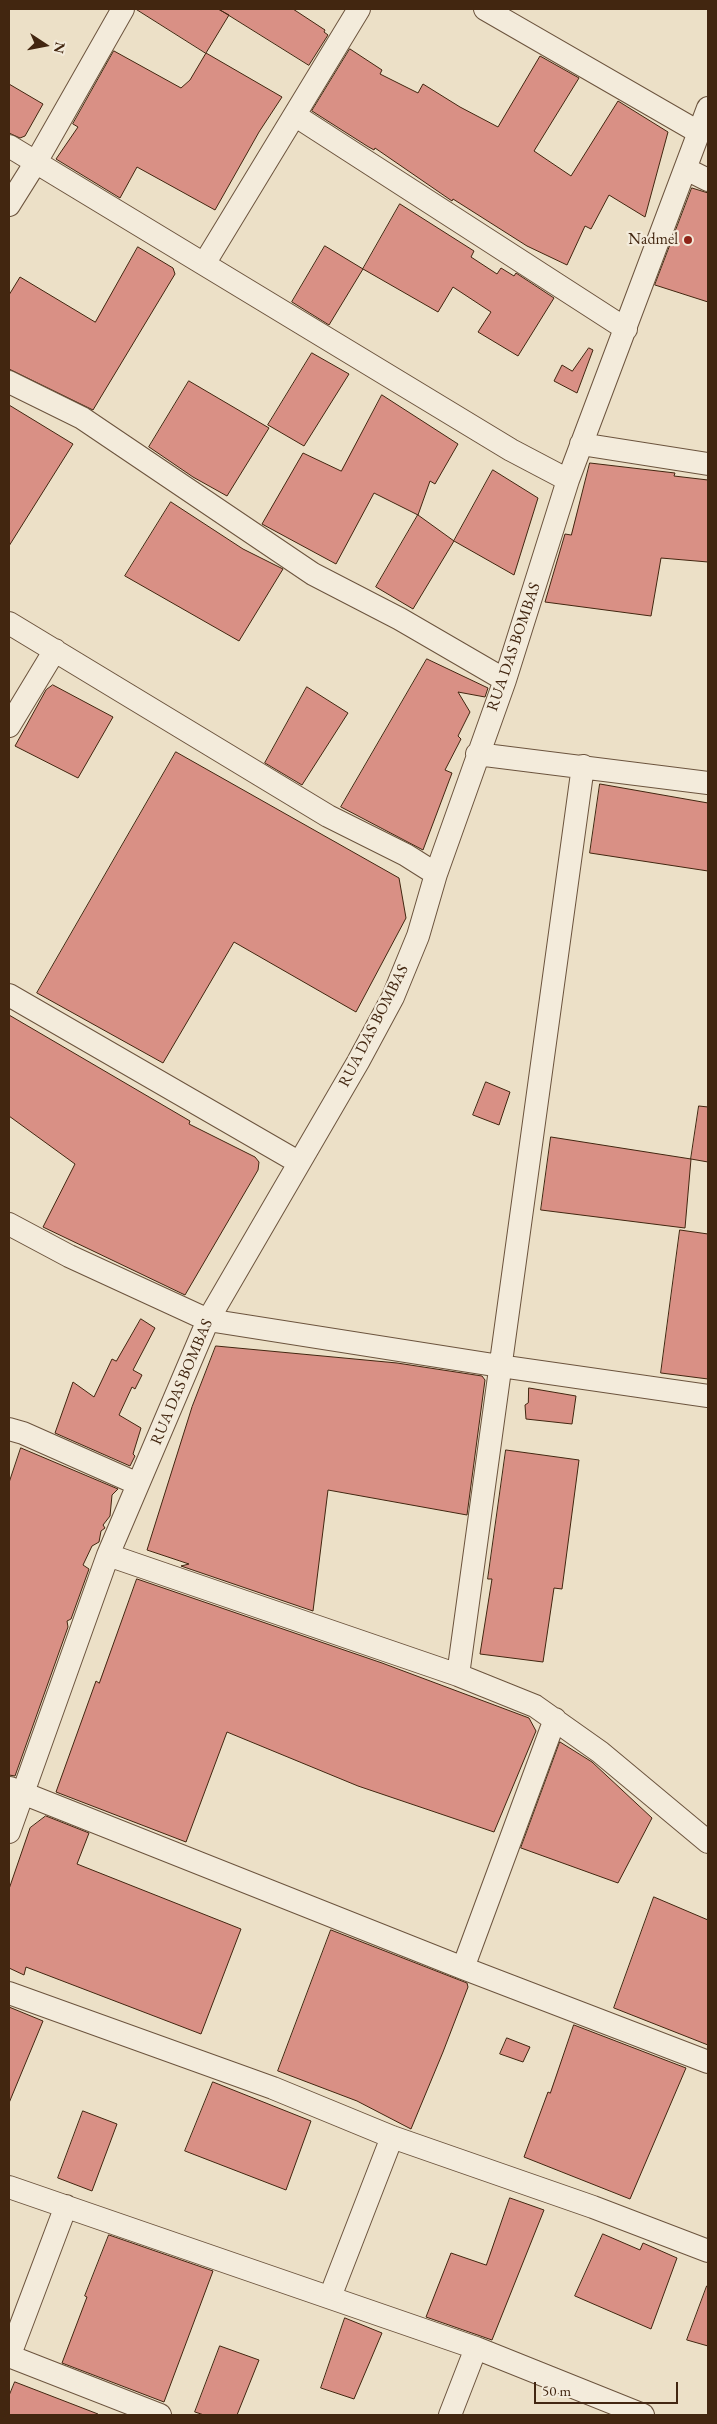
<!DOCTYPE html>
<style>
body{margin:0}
#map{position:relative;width:717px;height:2424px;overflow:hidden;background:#ece0c7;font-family:"EB Garamond",serif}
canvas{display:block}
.frame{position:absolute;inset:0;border:10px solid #422610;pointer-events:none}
.north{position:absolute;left:20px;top:20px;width:50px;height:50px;-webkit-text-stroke:4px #f3ebdb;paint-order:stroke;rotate:101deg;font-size:14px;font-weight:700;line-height:20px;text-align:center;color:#422610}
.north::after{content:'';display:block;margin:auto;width:18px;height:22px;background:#422610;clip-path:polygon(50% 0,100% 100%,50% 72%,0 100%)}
.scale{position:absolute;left:534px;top:2382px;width:144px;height:22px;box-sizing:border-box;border:2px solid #422610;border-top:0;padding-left:6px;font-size:15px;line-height:18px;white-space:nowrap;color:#422610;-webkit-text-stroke:4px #f3ebdb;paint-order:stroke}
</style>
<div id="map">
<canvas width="717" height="2424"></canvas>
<div class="frame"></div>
<div class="north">N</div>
<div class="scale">50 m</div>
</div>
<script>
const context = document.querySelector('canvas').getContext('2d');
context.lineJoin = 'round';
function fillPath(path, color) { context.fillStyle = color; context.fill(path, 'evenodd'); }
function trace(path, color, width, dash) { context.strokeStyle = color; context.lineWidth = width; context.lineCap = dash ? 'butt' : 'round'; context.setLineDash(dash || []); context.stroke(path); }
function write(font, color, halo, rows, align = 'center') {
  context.font = font + ' "EB Garamond",serif'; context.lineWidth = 4.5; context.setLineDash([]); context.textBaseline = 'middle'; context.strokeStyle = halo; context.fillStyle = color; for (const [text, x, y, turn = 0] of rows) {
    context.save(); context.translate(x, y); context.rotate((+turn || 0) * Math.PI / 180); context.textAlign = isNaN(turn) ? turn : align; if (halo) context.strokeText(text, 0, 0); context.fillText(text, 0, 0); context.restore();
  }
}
const building = new Path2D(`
 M 136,9 L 218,9 L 229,15 L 206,53 Z
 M 219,9 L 293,9 L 325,30 L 324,32 L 328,35 L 309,65 Z
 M 350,49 L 382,70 L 380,74 L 418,93 L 423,84 L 460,107 L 498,127 L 540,56 L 579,78 L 534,151 L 571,176 L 618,101 L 668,132 L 645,217 L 609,195 L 591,229 L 585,226 L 567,265 L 527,246 L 453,199 L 452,201 L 375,148 L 374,150 L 367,146 L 312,111 Z
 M 114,51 L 181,88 L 190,80 L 206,53 L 282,97 L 259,132 L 215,210 L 137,167 L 120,198 L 56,159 L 78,127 L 73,124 Z
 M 9,84 L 43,104 L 25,136 L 20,138 L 9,133 Z
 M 692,188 L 708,193 L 708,302 L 655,285 Z
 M 400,204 L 474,251 L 471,257 L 497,274 L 501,268 L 514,276 L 516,273 L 554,298 L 518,356 L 478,332 L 491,312 L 453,287 L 438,312 L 363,269 Z
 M 325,246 L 363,269 L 329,325 L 292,302 Z
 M 138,247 L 173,268 L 175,274 L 93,410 L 9,369 L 9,295 L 20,277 L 95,322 Z
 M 589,348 L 593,350 L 577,393 L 554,381 L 562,365 L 572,371 Z
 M 312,353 L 349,374 L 304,446 L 268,425 Z
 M 189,381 L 269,428 L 227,496 L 193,477 L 149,447 Z
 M 382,395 L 458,444 L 435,484 L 430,481 L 418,515 L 374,493 L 336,564 L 262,524 L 303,453 L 341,471 Z
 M 9,405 L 73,444 L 9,546 Z
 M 590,463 L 675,473 L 674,476 L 708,480 L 708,562 L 661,558 L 651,616 L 545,602 L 565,534 L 571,535 Z
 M 493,470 L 538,498 L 514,575 L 454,541 Z
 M 171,502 L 243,549 L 283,569 L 239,641 L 125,576 Z
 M 418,515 L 454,541 L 413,609 L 376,587 Z
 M 427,659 L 488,688 L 485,697 L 458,692 L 470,712 L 458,736 L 461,739 L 445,770 L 452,773 L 423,850 L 341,807 Z
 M 53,685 L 113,717 L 78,778 L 15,746 L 46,690 Z
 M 307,687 L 348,713 L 302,785 L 265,763 Z
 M 176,752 L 399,878 L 406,918 L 356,1012 L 234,942 L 163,1063 L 37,993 Z
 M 600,784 L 708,803 L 708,871 L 590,853 Z
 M 9,1015 L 190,1121 L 189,1124 L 255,1157 L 259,1162 L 258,1170 L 185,1295 L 43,1227 L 75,1164 L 9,1116 Z
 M 486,1082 L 510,1092 L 499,1125 L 473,1115 Z
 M 699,1106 L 708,1107 L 708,1162 L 691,1159 Z
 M 551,1137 L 691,1159 L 685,1228 L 541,1210 Z
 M 680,1230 L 708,1234 L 708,1379 L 661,1373 Z
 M 141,1319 L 155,1328 L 133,1370 L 142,1375 L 135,1389 L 132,1387 L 119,1415 L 141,1428 L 133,1454 L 135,1456 L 130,1466 L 55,1433 L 73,1382 L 94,1397 L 112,1359 L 116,1361 Z
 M 216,1346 L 397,1363 L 482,1376 L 485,1380 L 467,1515 L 328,1490 L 313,1611 L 181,1566 L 189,1564 L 147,1550 L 192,1407 Z
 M 529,1388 L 576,1396 L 572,1424 L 526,1419 L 525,1405 L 528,1403 Z
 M 21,1448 L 118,1489 L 112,1495 L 110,1516 L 103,1525 L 105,1528 L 101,1531 L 99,1542 L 92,1546 L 83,1565 L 89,1569 L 71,1619 L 67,1621 L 68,1627 L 15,1776 L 9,1775 L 9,1483 Z
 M 506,1450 L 579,1460 L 562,1589 L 554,1588 L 543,1662 L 480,1654 L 492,1579 L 488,1579 Z
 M 137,1579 L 382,1663 L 529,1718 L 536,1731 L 494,1832 L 358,1786 L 227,1732 L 186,1842 L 56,1792 L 96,1681 L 99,1683 Z
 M 560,1742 L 592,1762 L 652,1818 L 618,1883 L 521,1848 Z
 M 46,1816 L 89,1833 L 77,1864 L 241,1929 L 201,2034 L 26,1967 L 24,1975 L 9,1968 L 9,1889 L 30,1828 Z
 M 654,1897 L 708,1920 L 708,2045 L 614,2008 Z
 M 331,1930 L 467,1983 L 468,1987 L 443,2052 L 411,2129 L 357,2101 L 278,2071 Z
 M 9,2007 L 43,2021 L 9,2103 Z
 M 574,2025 L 686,2068 L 630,2199 L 524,2157 L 548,2092 L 550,2093 Z
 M 507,2038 L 530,2047 L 523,2062 L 500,2054 Z
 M 213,2082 L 311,2121 L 286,2190 L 185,2151 Z
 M 83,2111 L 117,2124 L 92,2191 L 58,2178 Z
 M 510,2198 L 544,2210 L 492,2340 L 426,2317 L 451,2253 L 486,2265 Z
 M 603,2234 L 640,2250 L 643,2243 L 677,2258 L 651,2329 L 575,2296 Z
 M 109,2235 L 213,2271 L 164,2402 L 62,2363 L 87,2297 L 85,2296 Z
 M 707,2286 L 708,2286 L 708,2346 L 687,2340 Z
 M 345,2318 L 382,2333 L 354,2399 L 321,2388 Z
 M 220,2346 L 259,2360 L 237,2415 L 204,2415 L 195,2412 Z
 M 15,2382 L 98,2414 L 98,2415 L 9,2415 L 9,2396 Z`);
fillPath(building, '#d99085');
trace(building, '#422610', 1);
const minor = new Path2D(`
 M 485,9 L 700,133
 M 296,116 L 626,329
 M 9,146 L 511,450 L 568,480
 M 686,169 L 708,180
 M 9,205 L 36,162 L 123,9
 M 204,264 L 359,9
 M 9,382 L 82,418 L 313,574 L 400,619 L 505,680
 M 581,444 L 708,464
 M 9,623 L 328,816 L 406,855 L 436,874
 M 9,726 L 55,650
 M 477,754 L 708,783
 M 9,995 L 298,1162
 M 9,1224 L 69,1256 L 208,1320 L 500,1366 L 708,1396
 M 9,1429 L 23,1433 L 138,1484
 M 108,1555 L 458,1675 L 535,1706 L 600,1752 L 708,1842
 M 458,1675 L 583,766
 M 10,1788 L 463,1968 L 708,2062
 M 9,1832 L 108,1555 L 208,1320 L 358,1062 L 393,997 L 418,936 L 436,874 L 505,680 L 568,480 L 708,108
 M 463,1968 L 555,1719
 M 9,1993 L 273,2088 L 392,2137 L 593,2207 L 708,2251
 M 9,2187 L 476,2348 L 643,2415
 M 330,2297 L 392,2137
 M 9,2356 L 160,2415
 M 9,2357 L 66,2206
 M 450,2415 L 476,2348`);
trace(minor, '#6c543e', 24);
trace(minor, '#f3ebdb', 22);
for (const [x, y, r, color] of [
 [688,240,5,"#8f2418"]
]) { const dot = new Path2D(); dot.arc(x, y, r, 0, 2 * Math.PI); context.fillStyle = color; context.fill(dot); trace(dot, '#f3ebdb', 2); }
write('16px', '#422610', '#f3ebdb', [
 ["Nadmel",678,240]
], 'right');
write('16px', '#422610', '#f3ebdb', [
 ["RUA DAS BOMBAS",514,647,-71],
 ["RUA DAS BOMBAS",374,1026,-63],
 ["RUA DAS BOMBAS",182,1382,-67]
]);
</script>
